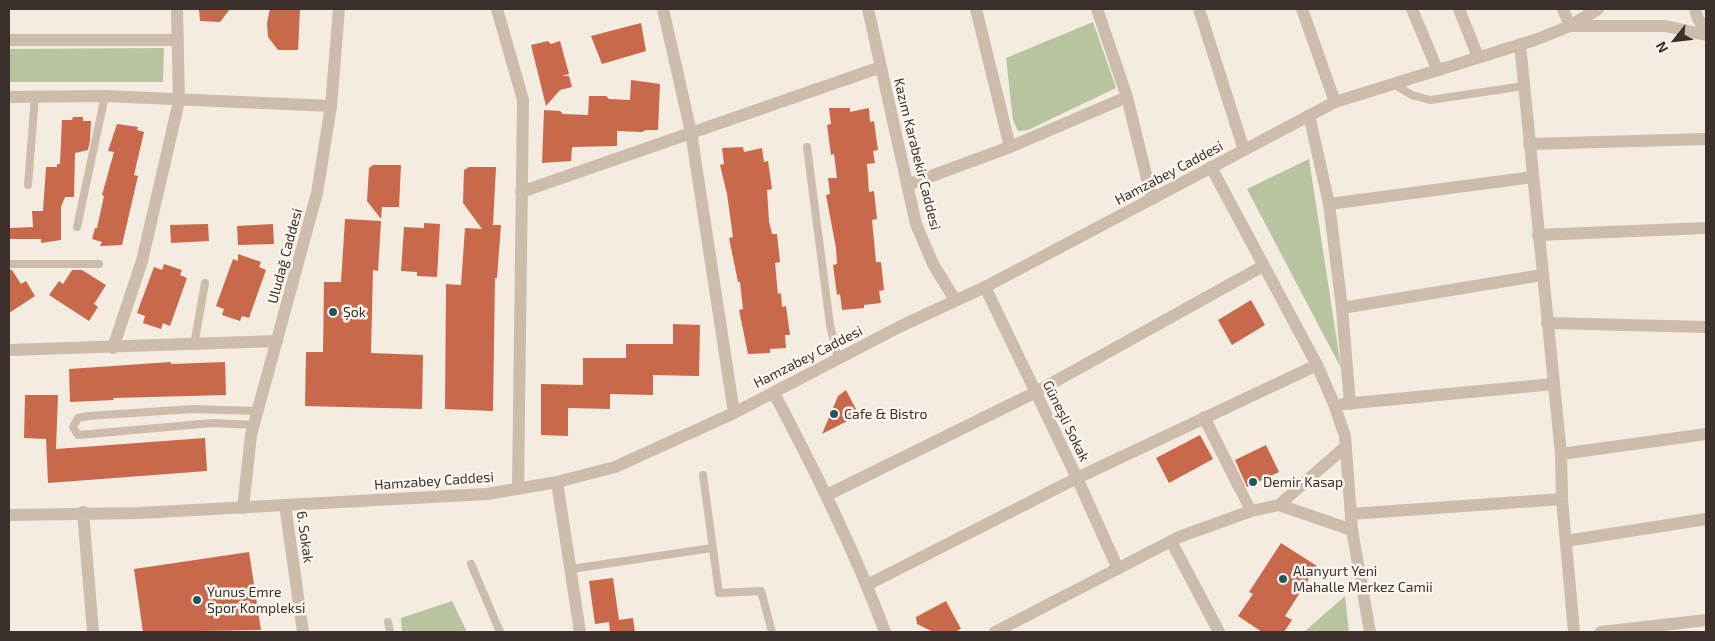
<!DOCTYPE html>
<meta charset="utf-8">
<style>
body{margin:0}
#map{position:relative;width:1715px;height:641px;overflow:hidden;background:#f4ebe1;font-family:"Exo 2",sans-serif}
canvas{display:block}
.frame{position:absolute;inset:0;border:10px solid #3b302b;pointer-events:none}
.north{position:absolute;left:1650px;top:15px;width:50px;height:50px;-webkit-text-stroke:4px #fbf5ee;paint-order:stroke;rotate:241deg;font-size:14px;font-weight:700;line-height:20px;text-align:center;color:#3b302b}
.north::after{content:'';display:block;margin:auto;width:18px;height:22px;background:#3b302b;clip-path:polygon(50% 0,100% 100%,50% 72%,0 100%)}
</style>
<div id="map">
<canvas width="1715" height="641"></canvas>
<div class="frame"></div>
<div class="north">N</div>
</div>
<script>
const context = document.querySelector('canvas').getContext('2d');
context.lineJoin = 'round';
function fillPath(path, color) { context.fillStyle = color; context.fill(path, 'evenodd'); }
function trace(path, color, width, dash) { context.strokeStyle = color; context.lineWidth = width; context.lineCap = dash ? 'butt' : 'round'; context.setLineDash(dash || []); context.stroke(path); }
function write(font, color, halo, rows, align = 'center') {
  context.font = font + ' "Exo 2",sans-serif'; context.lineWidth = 5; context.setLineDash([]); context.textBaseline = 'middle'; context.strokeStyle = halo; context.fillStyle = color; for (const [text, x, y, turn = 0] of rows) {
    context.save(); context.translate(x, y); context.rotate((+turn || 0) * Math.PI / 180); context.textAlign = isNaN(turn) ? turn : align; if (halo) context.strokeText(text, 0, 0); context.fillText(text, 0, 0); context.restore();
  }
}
fillPath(new Path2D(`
 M 1093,22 L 1116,88 L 1028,130 L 1018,131 L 1013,120 L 1006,58 Z
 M 164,48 L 163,82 L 9,82 L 9,49 Z
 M 1309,159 L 1341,368 L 1247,189 Z
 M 1345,596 L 1349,632 L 1304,632 Z
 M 452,601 L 467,632 L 402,632 L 401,618 Z`), '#b8c4a0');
fillPath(new Path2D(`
 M 199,9 L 230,9 L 220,22 L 200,21 Z
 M 270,9 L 300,9 L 298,50 L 278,50 L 268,37 L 267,23 Z
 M 641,23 L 646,51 L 602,64 L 591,36 Z
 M 548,41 L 551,44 L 560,41 L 569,74 L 562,76 L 569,76 L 572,87 L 560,90 L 546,106 L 531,45 Z
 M 631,80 L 660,84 L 658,130 L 646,130 L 642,132 L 617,131 L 617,146 L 572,147 L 571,161 L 542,163 L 544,110 L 560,111 L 563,114 L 588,115 L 589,96 L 606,96 L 609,99 L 630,100 Z
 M 829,108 L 850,108 L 850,112 L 869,108 L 870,122 L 874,121 L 878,150 L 873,151 L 875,163 L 867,164 L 869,192 L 874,191 L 877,219 L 872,220 L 876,262 L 881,262 L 884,290 L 879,291 L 881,303 L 864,305 L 864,308 L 842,310 L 840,294 L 837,295 L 833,265 L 837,264 L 836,248 L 826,195 L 830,194 L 828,178 L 837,178 L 834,154 L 831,155 L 827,125 L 831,124 Z
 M 73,117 L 83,117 L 83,121 L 91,121 L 90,140 L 88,150 L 75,153 L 74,197 L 65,197 L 61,207 L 61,240 L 41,243 L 41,239 L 9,239 L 9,228 L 33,227 L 32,211 L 43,211 L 46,167 L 57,167 L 57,164 L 60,164 L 62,120 L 72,120 Z
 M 117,124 L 138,127 L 137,130 L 144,132 L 134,175 L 138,176 L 122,245 L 100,246 L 102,242 L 92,239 L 95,228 L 97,228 L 104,196 L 102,195 L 114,152 L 108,151 Z
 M 743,147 L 744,152 L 762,148 L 764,162 L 768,161 L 772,189 L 767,190 L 769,221 L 772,234 L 777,234 L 780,262 L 775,263 L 778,294 L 781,293 L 782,307 L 786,306 L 790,335 L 785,335 L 786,348 L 770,349 L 770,353 L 748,354 L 739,310 L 743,309 L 740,282 L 738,282 L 729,238 L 733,237 L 727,194 L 720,165 L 724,164 L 722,148 Z
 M 373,165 L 401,165 L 399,207 L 382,207 L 381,219 L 367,201 L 369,168 Z
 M 469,167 L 496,167 L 493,225 L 501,225 L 497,278 L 495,278 L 493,411 L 445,409 L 446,284 L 461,285 L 465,228 L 482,229 L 463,203 L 464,170 Z
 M 345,219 L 381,221 L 378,271 L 373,270 L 371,353 L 423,355 L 422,409 L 305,406 L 306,352 L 323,352 L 324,282 L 341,282 Z
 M 424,223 L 440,224 L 437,277 L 417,276 L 417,272 L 401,271 L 404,227 L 424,228 Z
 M 208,224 L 209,241 L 171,243 L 170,225 Z
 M 273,224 L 274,244 L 238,245 L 237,226 Z
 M 238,254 L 261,262 L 259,267 L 266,270 L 249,318 L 242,316 L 240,321 L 222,315 L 224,309 L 216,306 L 233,259 L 238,261 Z
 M 164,264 L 182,270 L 180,275 L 187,278 L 170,326 L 163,323 L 161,329 L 143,323 L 145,316 L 137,313 L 154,267 L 162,270 Z
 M 9,270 L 12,270 L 21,284 L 26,281 L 35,296 L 9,313 Z
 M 72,270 L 82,270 L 106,285 L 94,304 L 98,307 L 89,321 L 49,295 L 59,281 L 63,284 Z
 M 1251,300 L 1265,325 L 1232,345 L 1218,320 Z
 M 673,324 L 700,325 L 699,376 L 653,375 L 653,395 L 610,394 L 610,409 L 568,408 L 568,436 L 541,435 L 541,384 L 583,385 L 583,358 L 626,358 L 626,344 L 673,344 Z
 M 171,362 L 171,364 L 225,362 L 226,395 L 113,398 L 114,400 L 70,402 L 69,369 Z
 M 846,390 L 859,415 L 822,434 L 838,396 Z
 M 25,395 L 58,395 L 56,449 L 205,438 L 207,471 L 48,483 L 46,439 L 24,438 Z
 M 1200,435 L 1213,459 L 1169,483 L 1156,458 Z
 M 1266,445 L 1279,472 L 1247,487 L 1235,460 Z
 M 1281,543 L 1317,566 L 1285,616 L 1292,620 L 1284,632 L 1262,632 L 1238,616 L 1253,594 L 1249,592 Z
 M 249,552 L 261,630 L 143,632 L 134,569 Z
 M 613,578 L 619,620 L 633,618 L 635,632 L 610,632 L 609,622 L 595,624 L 589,581 Z
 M 946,601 L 961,629 L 954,632 L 933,632 L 917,624 L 916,617 Z`), '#c8694b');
trace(new Path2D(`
 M 1393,84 L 1412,95 L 1430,100 L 1524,86
 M 807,147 L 830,325 L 838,359
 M 28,185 L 35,96
 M 77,227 L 105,96
 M 9,264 L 99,264
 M 194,345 L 205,283
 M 254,425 L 213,423 L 78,435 L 73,427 L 78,418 L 88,416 L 193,409 L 258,411
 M 703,475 L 719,593 L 761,591 L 772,632
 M 471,564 L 500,632
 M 571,569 L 712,548
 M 388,622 L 390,632`), '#cdbbac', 8);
trace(new Path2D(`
 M 1239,487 L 1251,511`), '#cdbbac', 11);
trace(new Path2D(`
 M 497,9 L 523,100 L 518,489
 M 663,9 L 691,132 L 734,413
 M 976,9 L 1010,147
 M 1097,9 L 1127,97 L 1152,199
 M 1199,9 L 1244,150
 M 1302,9 L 1335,102
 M 1412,9 L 1437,69
 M 1459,9 L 1478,57
 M 1563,9 L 1570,26
 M 9,40 L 178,40
 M 1520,44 L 1561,454 L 1562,499 L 1574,632
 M 9,97 L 105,96 L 331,106
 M 1309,115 L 1329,204 L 1342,308 L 1350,404
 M 1529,144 L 1706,139
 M 907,185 L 1010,147 L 1127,97
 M 521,192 L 881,67
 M 1329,204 L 1533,177
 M 1538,235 L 1706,228
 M 985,287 L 1077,478 L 1118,569
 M 1342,308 L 1542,275
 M 1547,323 L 1706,327
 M 113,348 L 142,261 L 179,101 L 177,9
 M 9,350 L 277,341
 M 1343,404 L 1554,384
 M 1204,417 L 1239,487
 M 1561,454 L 1706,434
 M 557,482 L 580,632
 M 827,495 L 1036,392 L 1263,266
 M 285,505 L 303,632
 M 1279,505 L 1352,530
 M 1351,514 L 1562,499
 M 1171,541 L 1219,632
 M 1566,541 L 1706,519
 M 867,585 L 1077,478 L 1317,365
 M 995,632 L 1179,537 L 1251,511 L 1279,505 L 1345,447
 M 1601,632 L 1706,620`), '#cdbbac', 12);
trace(new Path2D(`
 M 868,9 L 916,224 L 933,264 L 955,300
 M 1598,9 L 1570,26 L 1665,26 L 1706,35
 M 1695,9 L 1698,19 L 1706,30
 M 1211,167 L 1317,365 L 1334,404 L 1345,436 L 1352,530 L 1370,632
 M 774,393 C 815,471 854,549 885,632
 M 243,508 L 251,435 L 317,193 L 331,106 L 339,9
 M 83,512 L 93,632
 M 9,515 L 139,513 L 487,494 L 557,482 L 615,467 L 734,413 L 901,326 L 985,287 L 1335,102 L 1535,40 L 1570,26`), '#cdbbac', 12);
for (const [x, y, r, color] of [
 [333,312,5,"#1f5a5e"],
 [834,414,5,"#1f5a5e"],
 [1253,482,5,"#1f5a5e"],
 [1283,579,5,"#1f5a5e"],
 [197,600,5,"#1f5a5e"]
]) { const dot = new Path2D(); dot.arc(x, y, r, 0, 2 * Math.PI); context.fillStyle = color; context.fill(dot); trace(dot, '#fbf5ee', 2); }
write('14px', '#3b302b', '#fbf5ee', [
 ["Kazım Karabekir Caddesi",917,154,76],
 ["Hamzabey Caddesi",1169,173,-28],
 ["Uludağ Caddesi",285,256,-75],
 ["Hamzabey Caddesi",808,357,-27],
 ["Güneşli Sokak",1066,421,64],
 ["Hamzabey Caddesi",434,481,-4],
 ["6. Sokak",305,537,82]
]);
write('14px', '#3b302b', '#fbf5ee', [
 ["Şok",343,312],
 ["Cafe & Bistro",844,414],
 ["Demir Kasap",1263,482],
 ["Alanyurt Yeni",1293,571],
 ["Mahalle Merkez Camii",1293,587],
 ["Yunus Emre",207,592],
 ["Spor Kompleksi",207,608]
], 'left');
</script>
